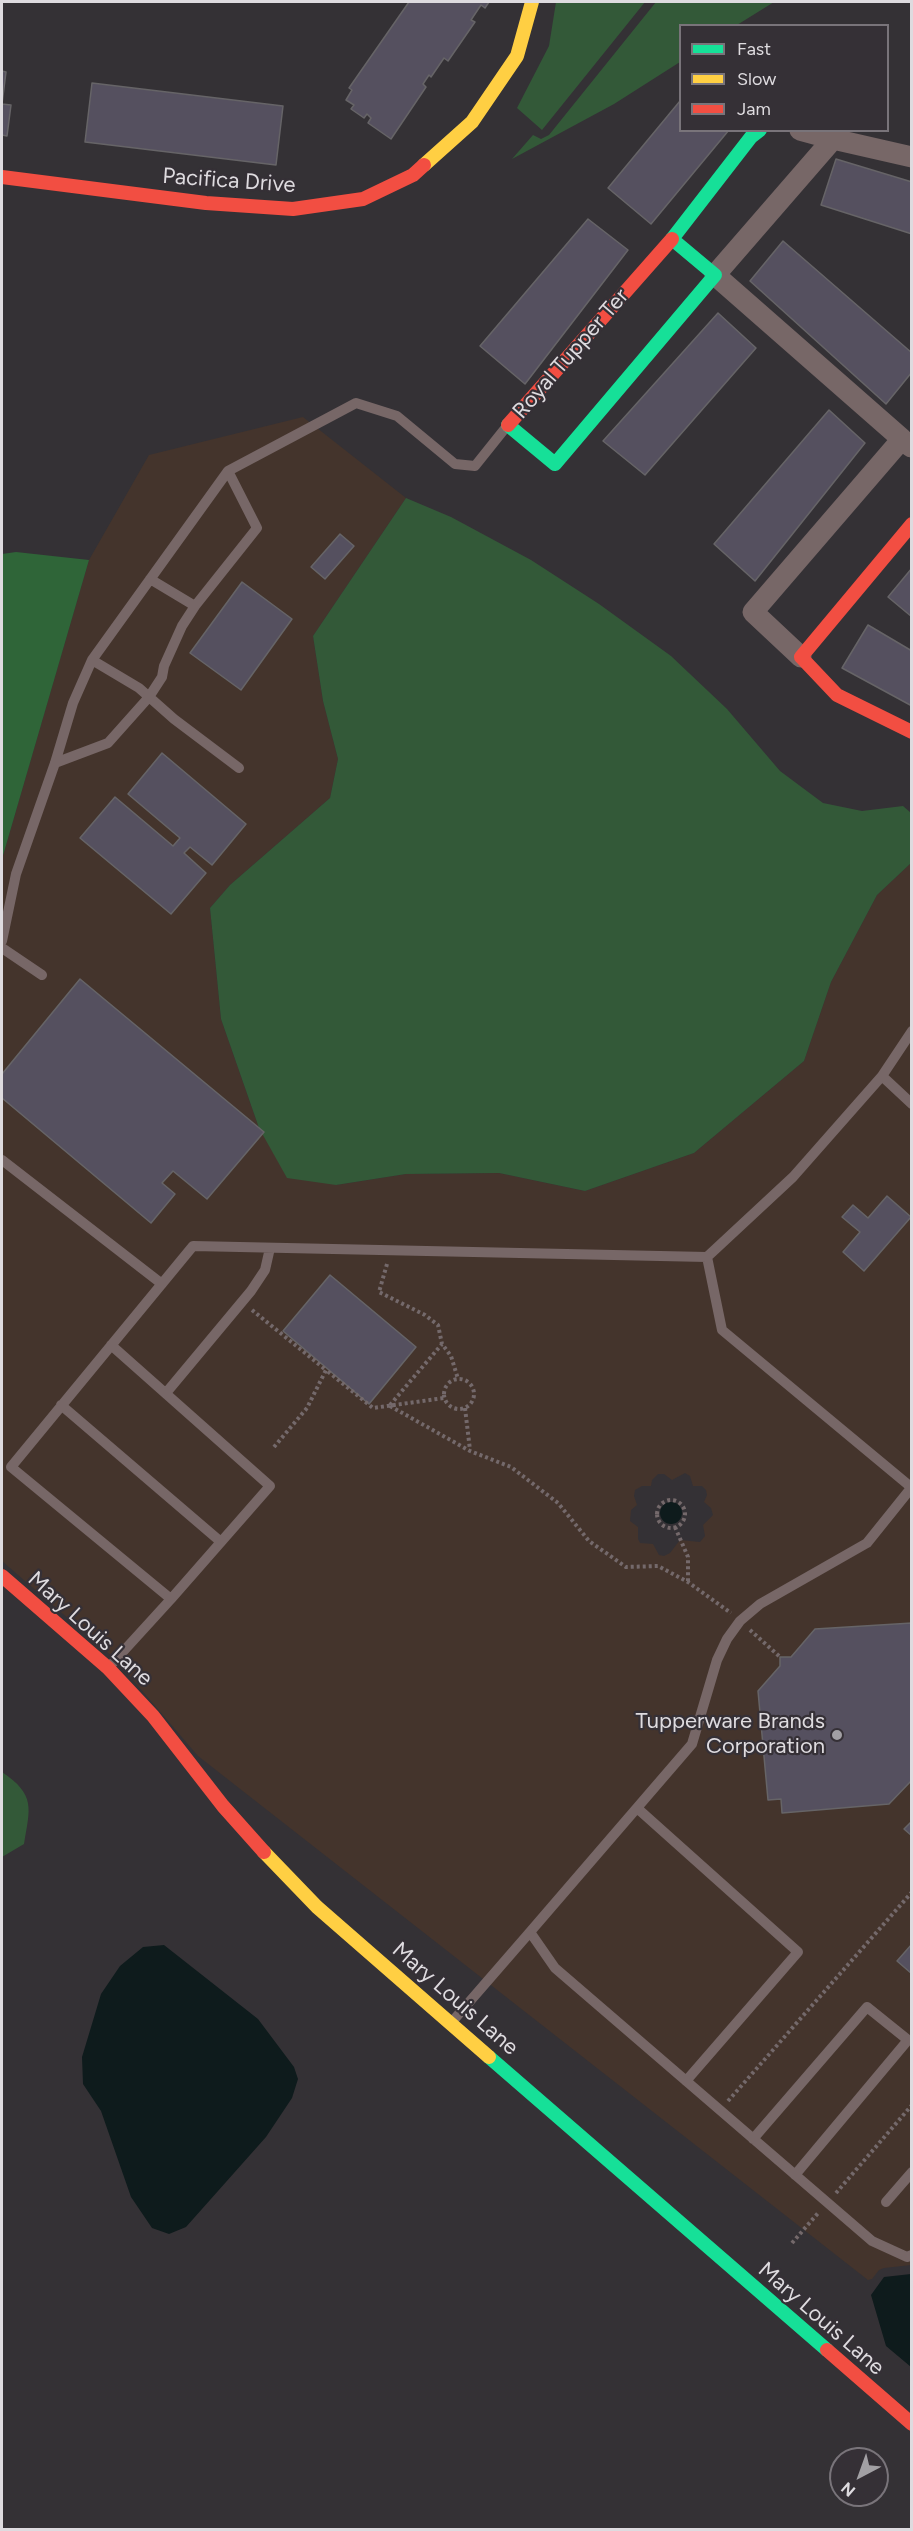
<!DOCTYPE html>
<style>
body{margin:0}
#map{position:relative;width:913px;height:2531px;overflow:hidden;background:#343135;font-family:Figtree,sans-serif}
canvas{display:block}
.frame{position:absolute;inset:0;border:3px solid #dedbdf;pointer-events:none}
.legend{position:absolute;left:679px;top:24px;width:210px;height:108px;box-sizing:border-box;background:#353036;border:2px solid #79747a;margin:0;padding:8px 10px;list-style:none;font-size:18px;color:#dedbdf}
.legend li{display:flex;align-items:center;gap:12px;height:30px}
.legend b{width:30px;border:2px solid #79747a}
.north{position:absolute;left:829px;top:2447px;width:60px;height:60px;box-sizing:border-box;background:#353036;border:2px solid #79747a;border-radius:50%;rotate:221deg;font-size:16px;font-weight:700;line-height:24px;text-align:center;color:#dedbdf}
.north::after{content:'';display:block;margin:auto;width:21px;height:27px;background:#a2a0a4;clip-path:polygon(50% 0,100% 100%,50% 72%,0 100%)}
</style>
<div id="map">
<canvas width="913" height="2531"></canvas>
<div class="frame"></div>
<ul class="legend">
<li><b style="height:8px;background:#16e098"></b>Fast</li>
<li><b style="height:8px;background:#ffcf43"></b>Slow</li>
<li><b style="height:8px;background:#f24e42"></b>Jam</li>
</ul>
<div class="north">N</div>
</div>
<script>
const context = document.querySelector('canvas').getContext('2d');
context.lineJoin = 'round';
function fillPath(path, color) { context.fillStyle = color; context.fill(path, 'evenodd'); }
function trace(path, color, width, dash) { context.strokeStyle = color; context.lineWidth = width; context.lineCap = dash ? 'butt' : 'round'; context.setLineDash(dash || []); context.stroke(path); }
function write(font, color, halo, rows, align = 'center') {
  context.font = font + ' Figtree,sans-serif'; context.lineWidth = 4.5; context.setLineDash([]); context.textBaseline = 'middle'; context.strokeStyle = halo; context.fillStyle = color; for (const [text, x, y, turn = 0] of rows) {
    context.save(); context.translate(x, y); context.rotate((+turn || 0) * Math.PI / 180); context.textAlign = isNaN(turn) ? turn : align; if (halo) context.strokeText(text, 0, 0); context.fillText(text, 0, 0); context.restore();
  }
}
fillPath(new Path2D(`
 M 303,417 L 406,498 L 313,636 L 323,701 L 338,759 L 330,798 L 230,885 L 210,908 L 221,1019 L 259,1128 L 336,1185 L 406,1174 L 499,1173 L 585,1191 L 694,1153 L 804,1061 L 831,982 L 877,895 L 911,863 L 911,2265 L 884,2268 L 879,2270 L 872,2279 L 868,2280 L 198,1756 L 115,1659 L 2,1561 L 2,859 L 89,560 L 149,455 ZM 685,1473 L 690,1476 L 693,1486 L 702,1486 L 706,1490 L 707,1495 L 704,1502 L 711,1508 L 713,1515 L 703,1525 L 705,1536 L 700,1542 L 680,1540 L 670,1553 L 664,1556 L 659,1555 L 653,1544 L 640,1543 L 638,1539 L 638,1527 L 630,1521 L 631,1510 L 637,1505 L 634,1496 L 635,1490 L 642,1486 L 651,1486 L 652,1480 L 658,1474 L 664,1474 L 672,1480 Z`), '#44342c');
fillPath(new Path2D(`
 M 556,2 L 645,2 L 542,130 L 517,108 L 549,46 Z
 M 656,2 L 774,2 L 737,25 L 680,26 L 680,62 L 614,104 L 512,159 L 533,135 L 541,139 L 549,135 Z
 M 406,498 L 451,517 L 531,560 L 599,604 L 671,656 L 727,709 L 780,771 L 823,803 L 862,811 L 903,806 L 911,813 L 911,863 L 877,895 L 831,982 L 804,1061 L 694,1153 L 585,1191 L 499,1173 L 406,1174 L 336,1185 L 287,1178 L 259,1128 L 221,1019 L 210,908 L 230,885 L 330,798 L 338,759 L 323,701 L 313,636 Z
 M 2,1772 C 36,1795 30,1808 24,1844 L 2,1857 Z`), '#335938');
fillPath(new Path2D(`
 M 16,552 L 89,560 L 2,859 L 2,554 Z`), '#2f6538');
fillPath(new Path2D(`
 M660 1513a11 11 0 1 1 22 0a11 11 0 1 1-22 0Z
 M 164,1945 L 258,2019 L 294,2067 L 298,2079 L 292,2098 L 266,2137 L 186,2227 L 169,2234 L 152,2228 L 131,2197 L 101,2111 L 83,2084 L 82,2057 L 101,1994 L 120,1966 L 143,1947 Z
 M 911,2274 L 912,2274 L 911,2367 L 886,2346 L 871,2295 L 884,2277 Z`), '#0e1b1c');
const building = new Path2D(`
 M 409,2 L 489,2 L 485,8 L 481,5 L 471,20 L 475,22 L 448,61 L 444,58 L 431,77 L 429,75 L 423,84 L 426,87 L 391,139 L 368,123 L 371,118 L 367,114 L 364,118 L 351,109 L 354,105 L 346,100 L 352,90 L 349,88 Z
 M 2,71 L 6,72 L 2,104 L 11,105 L 7,136 L 2,135 Z
 M 92,83 L 283,106 L 276,165 L 85,142 Z
 M 680,101 L 680,130 L 729,130 L 651,224 L 608,188 Z
 M 836,159 L 912,182 L 912,234 L 821,205 Z
 M 588,219 L 628,250 L 525,384 L 480,346 Z
 M 783,241 L 912,353 L 912,372 L 886,404 L 750,281 Z
 M 718,313 L 756,348 L 645,475 L 603,441 Z
 M 829,410 L 865,443 L 755,581 L 714,544 Z
 M 340,534 L 354,546 L 325,579 L 311,567 Z
 M 912,568 L 912,617 L 888,597 Z
 M 242,582 L 292,619 L 241,690 L 190,653 Z
 M 868,625 L 912,651 L 912,706 L 842,668 Z
 M 162,753 L 246,824 L 212,865 L 190,847 L 184,853 L 206,873 L 171,914 L 80,838 L 115,797 L 173,846 L 180,838 L 128,794 Z
 M 80,979 L 264,1132 L 207,1199 L 173,1171 L 162,1183 L 175,1194 L 151,1223 L 2,1098 L 2,1074 Z
 M 887,1196 L 911,1217 L 864,1271 L 843,1252 L 860,1232 L 842,1217 L 853,1205 L 868,1218 Z
 M 330,1275 L 416,1347 L 369,1404 L 283,1331 Z
 M 912,1623 L 912,1780 L 889,1804 L 782,1813 L 781,1799 L 768,1800 L 758,1691 L 780,1666 L 780,1657 L 791,1657 L 815,1629 Z
 M 912,1821 L 912,1836 L 904,1829 Z
 M 912,1944 L 912,1974 L 897,1961 Z`);
fillPath(building, '#55505f');
trace(building, '#666467', 1.5);
trace(new Path2D(`
 M 387,1264 L 379,1292 L 425,1315 L 438,1325 L 442,1344 L 451,1356 L 458,1379
 M 252,1310 L 326,1370
 M444 1394a15 15 0 1 1 30 0a15 15 0 1 1-30 0Z
 M 390,1405 L 442,1344
 M 390,1406 L 470,1451 L 511,1467 L 558,1503 L 589,1541 L 626,1567 L 658,1566 L 688,1582 L 731,1613
 M 465,1408 L 470,1450
 M 274,1447 L 307,1408 L 326,1370 L 373,1408 L 444,1398
 M657 1514a14 14 0 1 1 28 0a14 14 0 1 1-28 0Z
 M 675,1527 L 688,1557 L 688,1581
 M 750,1630 L 780,1657
 M 728,2101 L 912,1892
 M 836,2193 L 912,2105
 M 792,2243 L 819,2212`), '#74696b', 4, [3, 3]);
trace(new Path2D(`
 M 195,606 L 257,528 L 228,471
 M 92,660 L 139,688 L 174,719 L 239,768
 M 55,763 L 108,743 L 149,697 L 162,677 L 164,666 L 182,626 L 195,606 L 150,579
 M 2,941 L 16,874 L 55,763 L 73,703 L 92,660 L 228,471 L 356,403 L 397,416 L 455,464 L 475,466 L 507,426
 M 2,948 L 42,975
 M 882,1076 L 912,1104
 M 2,1160 L 162,1284
 M 707,1257 L 722,1330 L 912,1488
 M 111,1345 L 270,1486 L 171,1599
 M 166,1393 L 251,1291 L 265,1270 L 270,1248
 M 61,1405 L 221,1542
 M 912,1487 L 867,1543 L 760,1604 L 740,1621 L 727,1639 L 717,1660 L 692,1744 L 530,1932 L 555,1968 L 872,2241 L 907,2257 L 912,2255
 M 109,1667 L 171,1599 L 11,1467 L 193,1246 L 707,1257 L 793,1177 L 882,1076 L 912,1031
 M 637,1808 L 798,1952 L 686,2081
 M 451,2023 L 530,1932
 M 753,2139 L 867,2007 L 908,2040 L 795,2175
 M 886,2202 L 912,2172`), '#776767', 10);
trace(new Path2D(`
 M 800,130 L 833,139
 M 902,439 L 715,275 L 833,139 L 912,157
 M 801,657 L 753,612 L 902,439 L 911,447`), '#776767', 21);
trace(new Path2D(`
 M 508,425 L 555,464 L 715,275 L 672,239 L 751,137 L 760,130
 M 489,2057 L 827,2350`), '#16e098', 14);
trace(new Path2D(`
 M 424,165 L 472,122 L 517,56 L 532,2
 M 264,1852 L 317,1907 L 489,2057`), '#ffcf43', 14);
trace(new Path2D(`
 M 2,177 L 206,203 L 293,209 L 363,199 L 413,175 L 424,165
 M 508,425 L 672,239
 M 912,524 L 801,657 L 837,695 L 912,732
 M 2,1576 L 108,1668 L 153,1716 L 223,1806 L 264,1852
 M 827,2350 L 912,2424`), '#f24e42', 14);
for (const [x, y, r, color] of [
 [837,1735,6,"#a2a0a4"]
]) { const dot = new Path2D(); dot.arc(x, y, r, 0, 2 * Math.PI); context.fillStyle = color; context.fill(dot); trace(dot, '#353036', 2); }
write('22px', '#dedbdf', '#353036', [
 ["Pacifica Drive",229,181,4],
 ["Royal Tupper Ter",571,354,-49],
 ["Mary Louis Lane",90,1629,42],
 ["Mary Louis Lane",455,1999,41],
 ["Mary Louis Lane",821,2319,41]
]);
write('22px', '#dedbdf', '#353036', [
 ["Tupperware Brands",825,1722],
 ["Corporation",825,1747]
], 'right');
</script>
